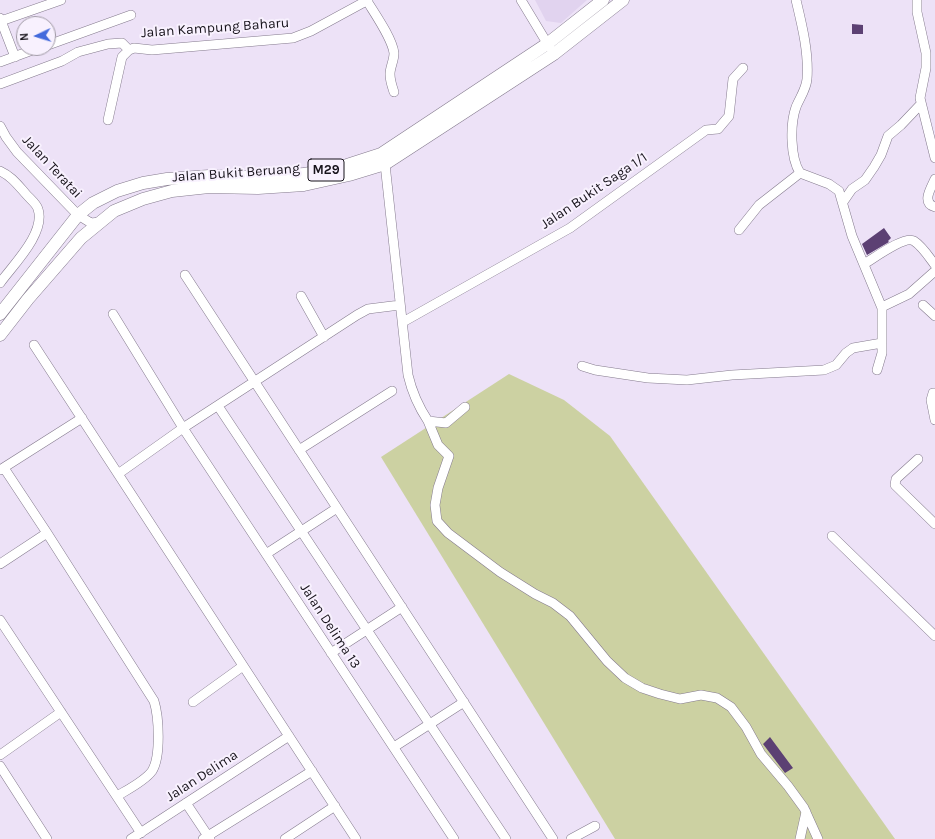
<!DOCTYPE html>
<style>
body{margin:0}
#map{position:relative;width:935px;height:839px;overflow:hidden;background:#ede2f7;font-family:Karla,sans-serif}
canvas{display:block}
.north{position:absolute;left:16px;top:16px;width:40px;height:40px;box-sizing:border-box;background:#f8f1fe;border:1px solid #9e98a3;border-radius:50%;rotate:266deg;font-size:11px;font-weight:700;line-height:16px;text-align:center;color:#17131b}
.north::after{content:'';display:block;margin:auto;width:14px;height:18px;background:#436adc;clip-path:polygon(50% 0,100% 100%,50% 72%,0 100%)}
</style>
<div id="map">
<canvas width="935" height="839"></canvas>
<div class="north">N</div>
</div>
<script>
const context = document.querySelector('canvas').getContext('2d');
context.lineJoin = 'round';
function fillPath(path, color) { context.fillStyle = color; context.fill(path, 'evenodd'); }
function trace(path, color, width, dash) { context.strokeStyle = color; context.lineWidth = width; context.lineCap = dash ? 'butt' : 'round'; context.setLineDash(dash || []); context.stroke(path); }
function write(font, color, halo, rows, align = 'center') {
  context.font = font + ' Karla,sans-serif'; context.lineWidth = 4; context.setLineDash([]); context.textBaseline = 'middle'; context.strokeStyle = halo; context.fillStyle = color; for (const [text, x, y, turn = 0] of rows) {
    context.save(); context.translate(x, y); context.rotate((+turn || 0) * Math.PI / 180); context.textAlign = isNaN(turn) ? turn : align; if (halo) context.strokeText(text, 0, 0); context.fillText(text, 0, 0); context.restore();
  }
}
fillPath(new Path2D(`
 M 535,0 L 587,0 L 561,23 L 546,21 Z`), '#e1d3ef');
fillPath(new Path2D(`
 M 509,374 L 564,400 L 610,436 L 895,839 L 615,839 L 381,457 Z`), '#ccd1a2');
fillPath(new Path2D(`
 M 852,24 L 863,25 L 863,34 L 852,34 Z
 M 884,228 L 891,238 L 888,241 L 889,242 L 867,255 L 862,244 Z
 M 770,737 L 793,768 L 785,773 L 763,744 Z`), '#5c4073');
const minor = new Path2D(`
 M 521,0 L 550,48
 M 796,0 C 802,25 809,53 807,79 C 806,90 800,97 796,107 C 790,124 790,157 800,173 L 829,184 L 839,191 L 852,236 L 882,308
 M 917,0 L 917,12 L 926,53 L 926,68 L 920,98 L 935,158
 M 367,1 C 375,14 392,38 394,53 C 394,61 390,67 390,74 C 390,81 392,86 394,92
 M 0,18 L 15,57
 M 1,21 L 61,0
 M 48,45 L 131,15
 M 129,50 L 134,48 L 152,50 L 293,38 L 311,31 L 368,0
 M 0,62 L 38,48
 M 0,84 L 62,61 L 78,52 L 108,44 L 122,43 L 129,50
 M 108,120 L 122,57 L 129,50
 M 0,126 L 6,137 L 17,152 L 78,215 L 91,223 L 100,222
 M 385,164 L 408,375 C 412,392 418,406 428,421 L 446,423 L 465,407
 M 0,171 C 11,176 17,184 25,193 C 29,198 37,204 38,209 C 46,233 13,265 0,283
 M 935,179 C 931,188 921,203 935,207
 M 843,202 L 852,189 L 865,180 L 874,167 L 881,155 L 888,136 L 901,125 L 921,104
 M 739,230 L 759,205 L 800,173
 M 864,264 C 873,259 905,235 914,241 C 922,246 929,257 935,265
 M 185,275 L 553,839
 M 301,296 L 324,337
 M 923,305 L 935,316
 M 113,314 L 183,428 L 454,839
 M 403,322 L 570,228 L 706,130 L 718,129 L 729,116 L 733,79 L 743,68
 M 34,345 L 356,839
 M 582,366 L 595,370 L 648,378 L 687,380 L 732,375 L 824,370 L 836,365 L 846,353 L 853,348 L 882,343
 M 877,370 L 882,353 L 882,308 L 884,306 L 909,294 L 935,271
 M 935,393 L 933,393 L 931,400 L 935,420
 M 218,406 L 506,839
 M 428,421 L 438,445 L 449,456 L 438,488 L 435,505 L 437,521 L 448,533 L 500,572 L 535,594 L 553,603 L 570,616 L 607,661 L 625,678 L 642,688 L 660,694 L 680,699 L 701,695 L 717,698 L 731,707 L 746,727 L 761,754 L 788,786 L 804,808 L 818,839
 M 299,450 L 392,391
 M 918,459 L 896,479 L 895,485 L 935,524
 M 4,468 L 47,533 L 154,701 C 159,717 161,757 152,771 C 145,781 127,790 117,796
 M 0,470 L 82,418
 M 118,474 L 183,428 L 357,315 L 368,309 L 400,305
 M 832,536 L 935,636
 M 266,554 L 337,508
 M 0,564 L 47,533
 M 0,620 L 141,833
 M 331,653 L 402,607
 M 193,702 L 243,666
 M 394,747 L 464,702
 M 0,755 L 61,712
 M 0,766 L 47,839
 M 186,803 L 210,839
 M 131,839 L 289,736
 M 203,839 L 312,771
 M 285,839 L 335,806
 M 571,839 L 595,826
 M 800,839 L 806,812`);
const major = new Path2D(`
 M 0,314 L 78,215 L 93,203 L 117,191 L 143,183 L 167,179 L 209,176 L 256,177 L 304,174 L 347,165 L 381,154 L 547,44 L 603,0
 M 0,335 L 28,299 L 81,238 L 114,211 L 143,199 L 172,191 L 209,187 L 258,188 L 304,185 L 349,175 L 385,164 L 554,54 L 623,0`);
trace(minor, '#847a8d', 10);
trace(major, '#847a8d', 13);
trace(minor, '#fff', 9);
trace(major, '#fff', 12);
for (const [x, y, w] of [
 [326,170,36]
]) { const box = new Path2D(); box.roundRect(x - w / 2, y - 11, w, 22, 3); context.fillStyle = '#f8f1fe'; context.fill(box); trace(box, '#17131b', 1); }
write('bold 13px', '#17131b', null, [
 ["M29",326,170]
]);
write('14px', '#17131b', '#f8f1fe', [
 ["Jalan Kampung Baharu",215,28,-4],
 ["Jalan Teratai",52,167,47],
 ["Jalan Bukit Beruang",236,173,-4],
 ["Jalan Bukit Saga 1/1",594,191,-34],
 ["Jalan Delima 13",330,626,57],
 ["Jalan Delima",202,776,-33]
]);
</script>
